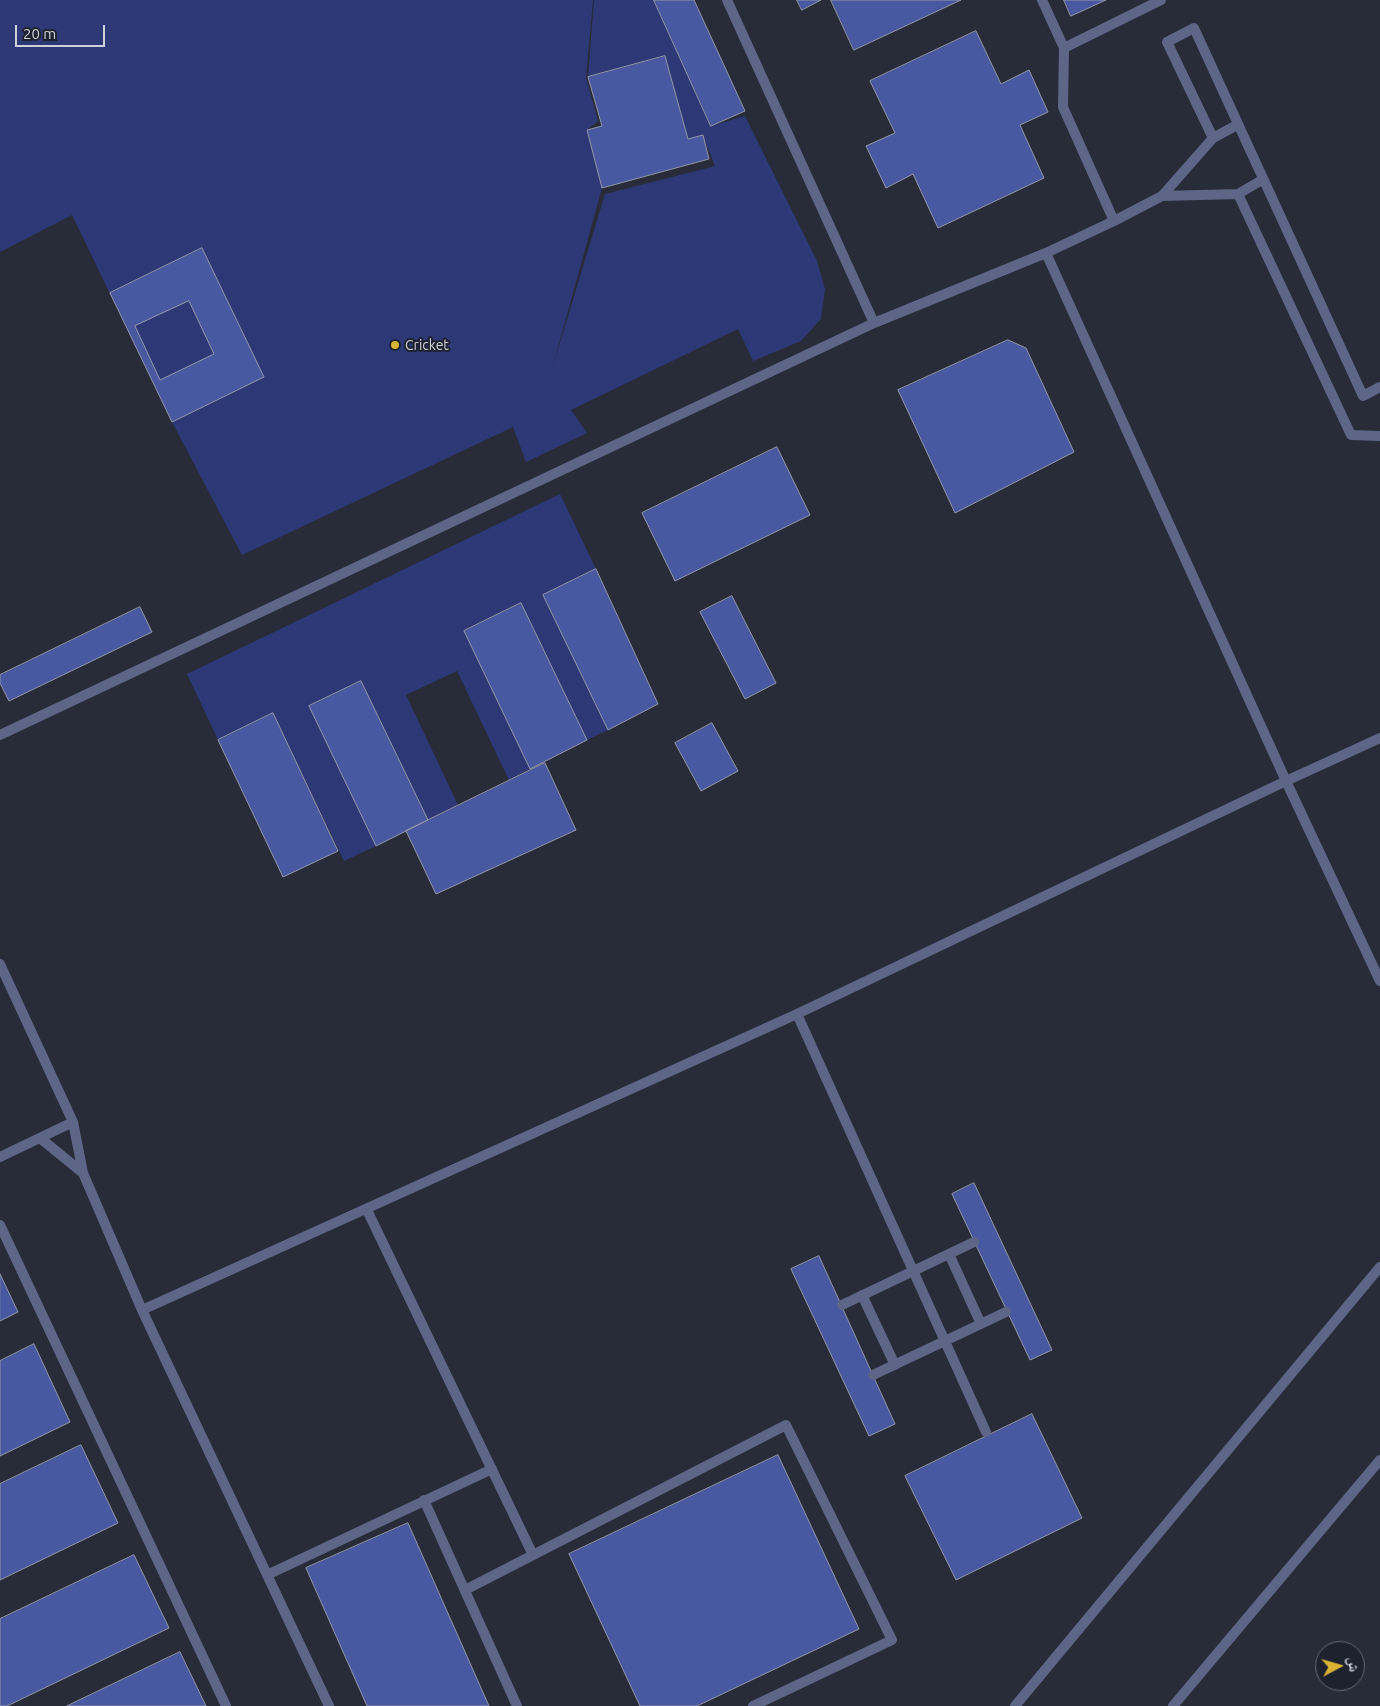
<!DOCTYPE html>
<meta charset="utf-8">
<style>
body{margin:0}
#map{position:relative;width:1380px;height:1706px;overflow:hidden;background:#282b38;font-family:Ubuntu,"Noto Naskh Arabic",sans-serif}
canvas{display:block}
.north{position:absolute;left:1315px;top:1641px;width:50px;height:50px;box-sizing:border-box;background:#1e222e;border:1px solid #656873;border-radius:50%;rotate:84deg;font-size:14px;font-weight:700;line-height:20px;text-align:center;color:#cfd1da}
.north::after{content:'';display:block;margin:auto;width:18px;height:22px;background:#d9b334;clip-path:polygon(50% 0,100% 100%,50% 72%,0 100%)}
.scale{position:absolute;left:15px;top:25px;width:90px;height:22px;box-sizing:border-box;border:2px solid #cfd1da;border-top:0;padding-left:6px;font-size:15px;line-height:18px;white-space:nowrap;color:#cfd1da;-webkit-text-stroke:4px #1e222e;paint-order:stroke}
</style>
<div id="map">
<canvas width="1380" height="1706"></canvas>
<div class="north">ش</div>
<div class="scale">20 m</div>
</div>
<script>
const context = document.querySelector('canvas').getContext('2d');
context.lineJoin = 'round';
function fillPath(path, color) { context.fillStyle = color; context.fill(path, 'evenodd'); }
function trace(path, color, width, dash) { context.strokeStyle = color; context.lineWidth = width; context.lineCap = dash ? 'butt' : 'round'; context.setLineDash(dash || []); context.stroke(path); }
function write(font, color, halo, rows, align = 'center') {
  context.font = font + ' Ubuntu,sans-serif'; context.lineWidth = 4; context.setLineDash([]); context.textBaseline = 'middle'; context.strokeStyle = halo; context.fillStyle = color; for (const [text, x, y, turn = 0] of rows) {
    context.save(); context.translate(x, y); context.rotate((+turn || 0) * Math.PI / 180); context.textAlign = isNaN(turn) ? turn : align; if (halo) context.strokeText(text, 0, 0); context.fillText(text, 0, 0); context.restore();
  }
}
fillPath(new Path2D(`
 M 0,0 L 593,0 L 586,78 L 598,121 L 587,130 L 602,188 L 552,369 L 605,194 L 715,166 L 703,136 L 688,139 L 665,56 L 588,77 L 594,0 L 655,0 L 711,126 L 745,116 L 817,261 L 825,289 L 821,319 L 801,341 L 753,361 L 738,329 L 571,410 L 587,433 L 526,462 L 513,427 L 242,555 L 172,422 L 72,215 L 0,252 Z
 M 560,494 L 596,569 L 543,595 L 608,730 L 587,740 L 521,603 L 464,631 L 530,769 L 509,780 L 457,671 L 406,695 L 458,805 L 428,820 L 361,681 L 310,706 L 376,846 L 344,861 L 273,714 L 218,740 L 187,674 Z`), '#2d3976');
const building = new Path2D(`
 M 654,0 L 694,0 L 745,111 L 711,126 Z
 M 797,0 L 821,0 L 802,10 Z
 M 831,0 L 961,0 L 854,50 Z
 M 1064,0 L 1106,0 L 1071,16 Z
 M 976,31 L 1001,84 L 1029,70 L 1048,112 L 1020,125 L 1044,178 L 938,228 L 913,174 L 886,188 L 866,146 L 895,133 L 870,81 Z
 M 665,56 L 688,139 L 703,135 L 709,159 L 602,188 L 587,130 L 602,126 L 588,77 Z
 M 202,248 L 264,377 L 172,422 L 110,293 ZM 189,301 L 214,354 L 160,380 L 135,326 Z
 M 1008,340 L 1026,348 L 1074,452 L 955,513 L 898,390 Z
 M 777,447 L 810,515 L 675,581 L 642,513 Z
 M 596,569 L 658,704 L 608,730 L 543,595 Z
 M 732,596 L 776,683 L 745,699 L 700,612 Z
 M 521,603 L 587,740 L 530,769 L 464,631 Z
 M 140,607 L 152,632 L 9,701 L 0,683 L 0,675 Z
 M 361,681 L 428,820 L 376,846 L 309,706 Z
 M 273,713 L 338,851 L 283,877 L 218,740 Z
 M 712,723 L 738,771 L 701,791 L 675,743 Z
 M 545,763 L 576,830 L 436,894 L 406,831 Z
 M 974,1183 L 1052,1350 L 1030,1360 L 952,1194 Z
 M 819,1256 L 895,1424 L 869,1436 L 791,1269 Z
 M 0,1274 L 18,1312 L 0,1321 Z
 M 34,1344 L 70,1422 L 0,1456 L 0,1361 Z
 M 1032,1414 L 1082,1518 L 956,1580 L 905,1476 Z
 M 81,1445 L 118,1523 L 0,1580 L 0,1484 Z
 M 778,1455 L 859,1629 L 697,1706 L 640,1706 L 569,1554 Z
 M 408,1523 L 489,1706 L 367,1706 L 306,1568 Z
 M 134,1555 L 169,1628 L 7,1706 L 0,1706 L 0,1619 Z
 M 180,1652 L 206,1706 L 67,1706 Z`);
fillPath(building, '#4859a1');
trace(building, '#9398a8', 1);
trace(new Path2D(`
 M 727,0 L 874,323
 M 1042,0 L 1064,48 L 1063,107 L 1114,221 L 1162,196 L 1213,138 L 1237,125
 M 1064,48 L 1161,0
 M 1213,138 L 1167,42 L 1194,28 L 1363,396 L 1380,387
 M 1238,194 L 1351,435 L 1380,436
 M 1162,196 L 1238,194 L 1262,180
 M 1046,253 L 1114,221
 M 0,735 L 874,323 L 1046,253 L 1286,781 L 1380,738
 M 0,964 L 73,1122 L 0,1157
 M 797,1014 L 986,1432
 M 40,1138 L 83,1173 L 73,1122
 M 83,1173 L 142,1310 L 797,1014 L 1286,781 L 1380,981
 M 367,1210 L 533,1555
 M 0,1225 L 226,1706
 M 949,1254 L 981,1324
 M 862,1295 L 895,1365
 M 842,1305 L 974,1242
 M 142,1310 L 329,1706
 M 873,1375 L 1006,1312
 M 424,1500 L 517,1706
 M 267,1575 L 492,1469
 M 465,1590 L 786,1425 L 892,1640 L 753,1706
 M 1015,1706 L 1380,1267
 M 1173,1706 L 1380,1460`), '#5d6687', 10);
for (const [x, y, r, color] of [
 [395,345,5,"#d9b334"]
]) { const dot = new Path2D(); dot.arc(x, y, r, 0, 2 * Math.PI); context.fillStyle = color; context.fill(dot); trace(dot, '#1e222e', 2); }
write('14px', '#cfd1da', '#1e222e', [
 ["Cricket",405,345]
], 'left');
</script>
